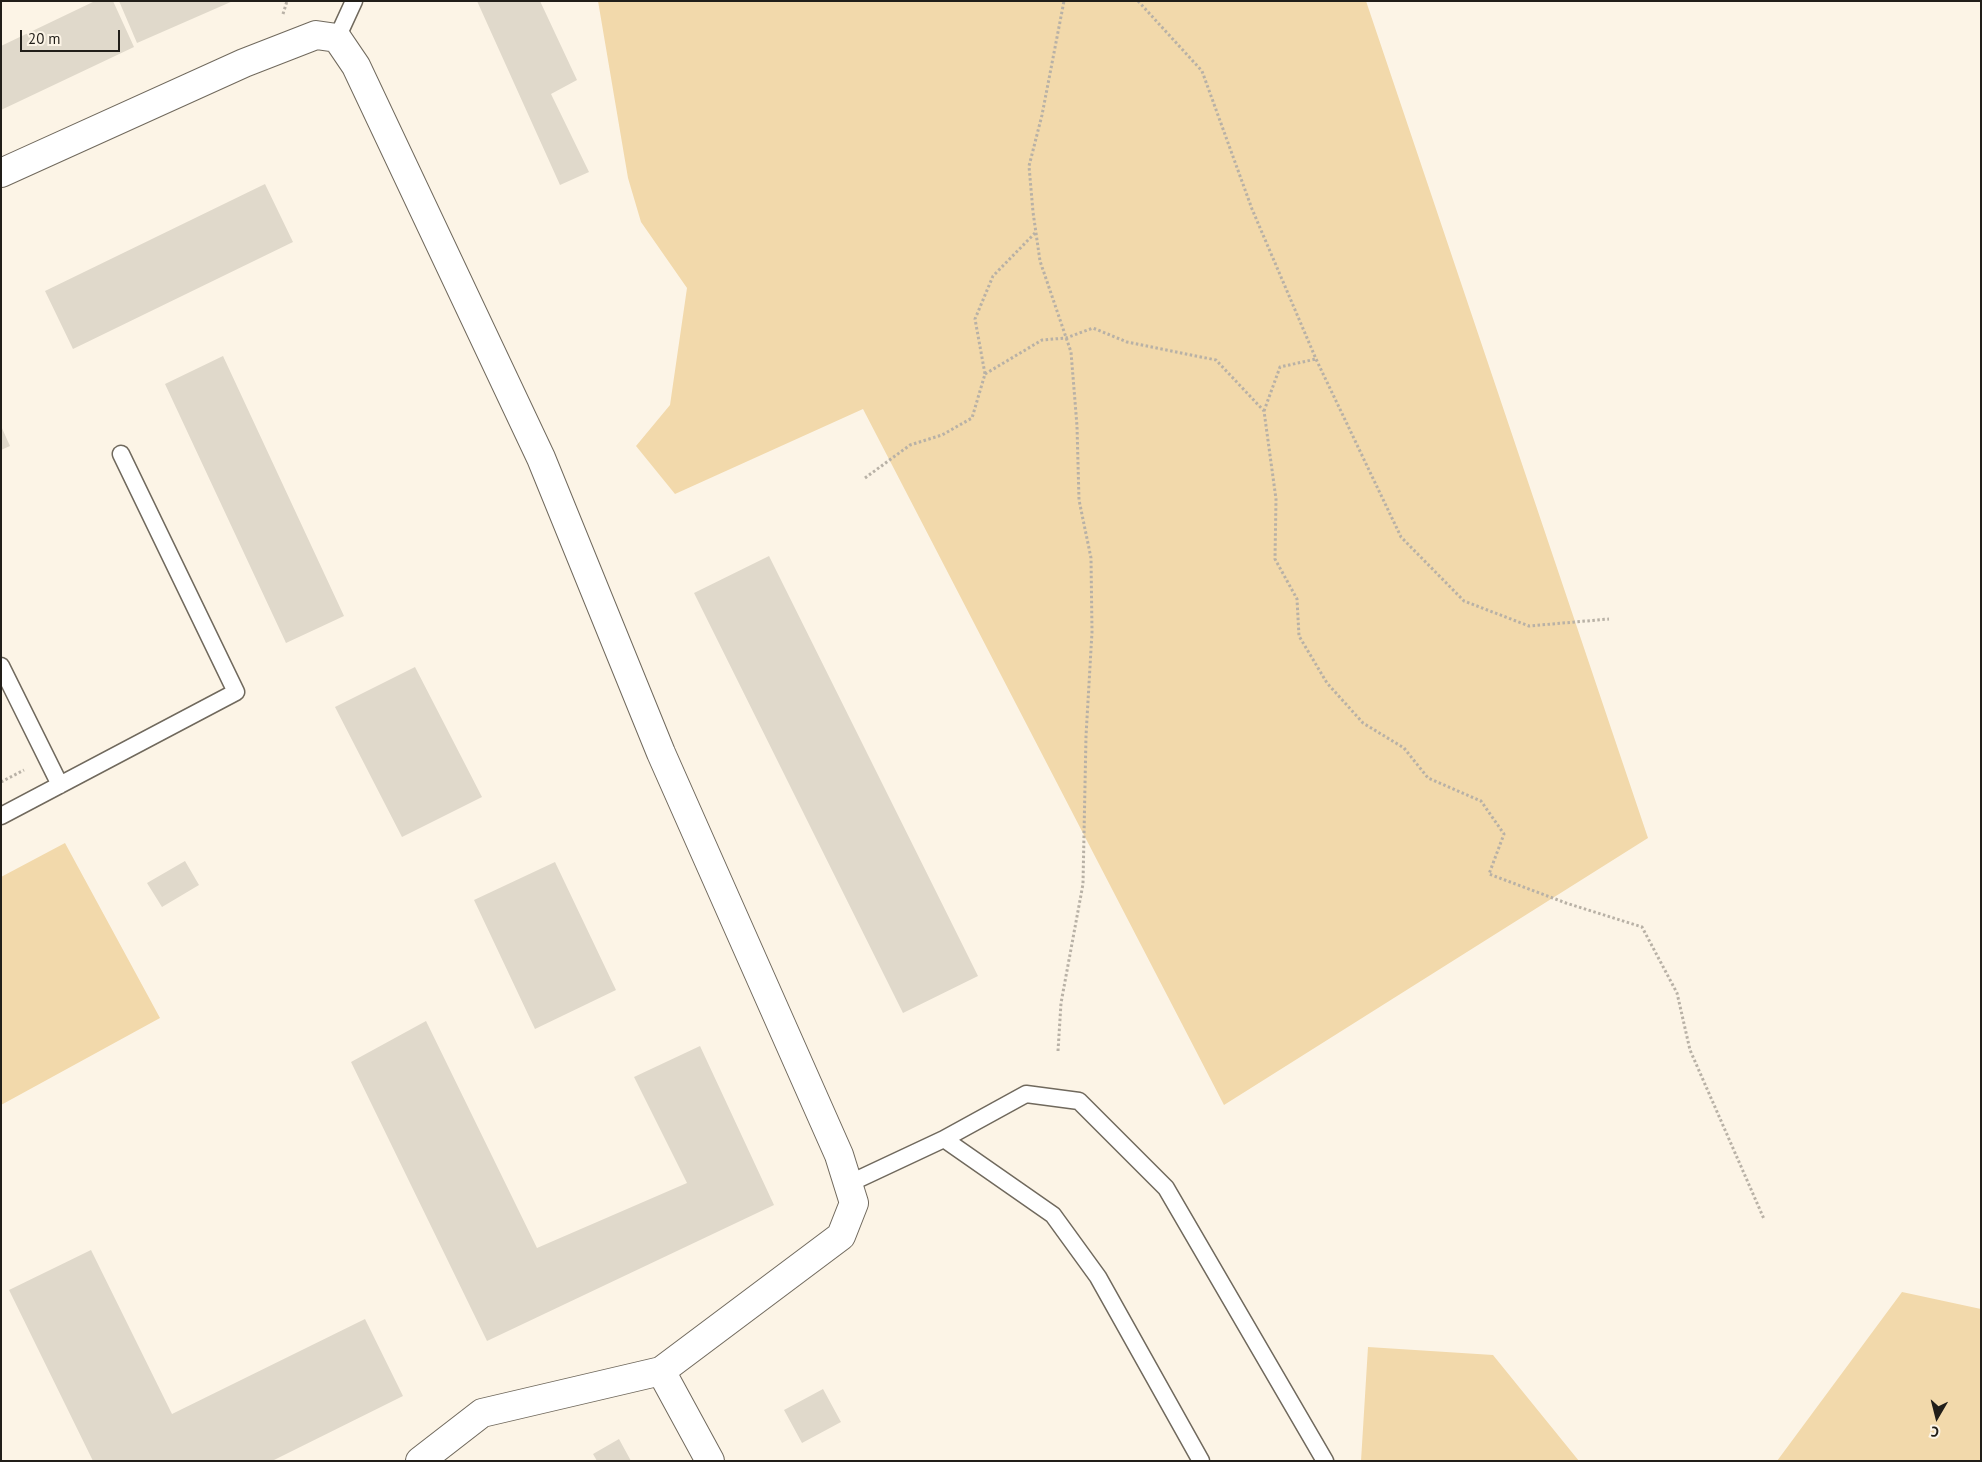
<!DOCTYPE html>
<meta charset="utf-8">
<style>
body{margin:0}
#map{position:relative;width:1982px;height:1462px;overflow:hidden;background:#fcf4e6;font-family:"PT Sans",sans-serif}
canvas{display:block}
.frame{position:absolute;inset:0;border:2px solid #211e19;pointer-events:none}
.north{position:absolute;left:1912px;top:1392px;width:50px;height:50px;-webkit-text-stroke:4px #fcf4e6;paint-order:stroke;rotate:188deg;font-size:14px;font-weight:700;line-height:20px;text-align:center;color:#211e19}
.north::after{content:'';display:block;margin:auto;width:18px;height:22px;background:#211e19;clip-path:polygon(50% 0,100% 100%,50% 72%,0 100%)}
.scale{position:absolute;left:20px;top:30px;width:100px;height:22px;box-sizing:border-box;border:2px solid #211e19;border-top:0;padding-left:6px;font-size:15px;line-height:18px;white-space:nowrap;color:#211e19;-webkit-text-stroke:4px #fcf4e6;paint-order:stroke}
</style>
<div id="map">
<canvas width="1982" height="1462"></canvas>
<div class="frame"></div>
<div class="north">С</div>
<div class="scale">20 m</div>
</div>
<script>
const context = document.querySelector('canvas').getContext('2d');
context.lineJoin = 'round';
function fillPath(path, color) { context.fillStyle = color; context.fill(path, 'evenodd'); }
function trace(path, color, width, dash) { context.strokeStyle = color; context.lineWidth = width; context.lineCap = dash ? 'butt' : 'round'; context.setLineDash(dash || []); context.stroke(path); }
fillPath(new Path2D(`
 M 598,1 L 1366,1 L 1648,838 L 1224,1105 L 863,409 L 675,494 L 636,446 L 670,405 L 687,288 L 641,222 L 628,178 Z
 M 65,843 L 160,1018 L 1,1105 L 1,877 Z
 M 1902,1292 L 1981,1309 L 1981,1461 L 1777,1461 Z
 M 1368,1347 L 1493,1355 L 1579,1461 L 1361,1461 Z`), '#f2d9ab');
fillPath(new Path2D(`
 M 95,1 L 113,1 L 134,47 L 1,110 L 1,46 Z
 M 119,1 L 233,1 L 137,43 Z
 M 477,1 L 540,1 L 577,80 L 551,94 L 589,172 L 560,185 Z
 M 265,184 L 293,242 L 73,349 L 45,291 Z
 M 223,356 L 344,616 L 286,643 L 165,384 Z
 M 1,426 L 10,446 L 1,450 Z
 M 769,556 L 978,976 L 903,1013 L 694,593 Z
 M 415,667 L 482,797 L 402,837 L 335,707 Z
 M 185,861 L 199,885 L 162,907 L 147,883 Z
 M 555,862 L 616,990 L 535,1029 L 474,900 Z
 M 426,1021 L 537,1248 L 687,1183 L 634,1077 L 700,1046 L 774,1205 L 487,1341 L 351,1062 Z
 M 91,1250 L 172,1414 L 365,1319 L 403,1396 L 272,1461 L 93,1461 L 9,1290 Z
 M 823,1389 L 841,1422 L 802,1443 L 784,1410 Z
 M 619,1439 L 631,1461 L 597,1461 L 593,1454 Z`), '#e0d9cb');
const service = new Path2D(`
 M 337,38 L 354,1
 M 1,666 L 60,785
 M 1,816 L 236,692 L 121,454
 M 944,1139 L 1026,1094 L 1079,1101 L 1166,1188 L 1325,1461
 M 848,1184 L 944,1139 L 1053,1215 L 1098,1277 L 1201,1461`);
const minor = new Path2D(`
 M 1,173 L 244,63 L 316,35 L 337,38 L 356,66 L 541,458 L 661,753 L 839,1155 L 854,1203 L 841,1236 L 661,1371 L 482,1413 L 420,1461
 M 661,1371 L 710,1461`);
trace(service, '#70695d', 19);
trace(minor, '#70695d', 30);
trace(new Path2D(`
 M 1138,1 L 1202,71 L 1252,209 L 1316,359 L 1401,537 L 1464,601 L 1529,626 L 1609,619
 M 283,14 L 287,1
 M 985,374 L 1042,340 L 1066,338 L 1093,328 L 1127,342 L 1216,360 L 1264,411 L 1276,499 L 1275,559 L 1297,599 L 1299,636 L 1327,683 L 1363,723 L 1404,748 L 1428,778 L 1481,801 L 1504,834 L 1489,874 L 1566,903 L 1642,927 L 1677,993 L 1690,1050 L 1764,1219
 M 1264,411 L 1280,367 L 1316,359
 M 865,478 L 910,445 L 942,435 L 972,418 L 985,374 L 975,319 L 993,276 L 1035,233
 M 1,782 L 24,770
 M 1058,1051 L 1061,1003 L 1083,884 L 1086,736 L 1092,632 L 1091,558 L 1079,500 L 1077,426 L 1071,352 L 1040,261 L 1033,212 L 1029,166 L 1042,115 L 1064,1`), '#b8b1a6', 3, [2.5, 2.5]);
trace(service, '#fff', 16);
trace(minor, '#fff', 28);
</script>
